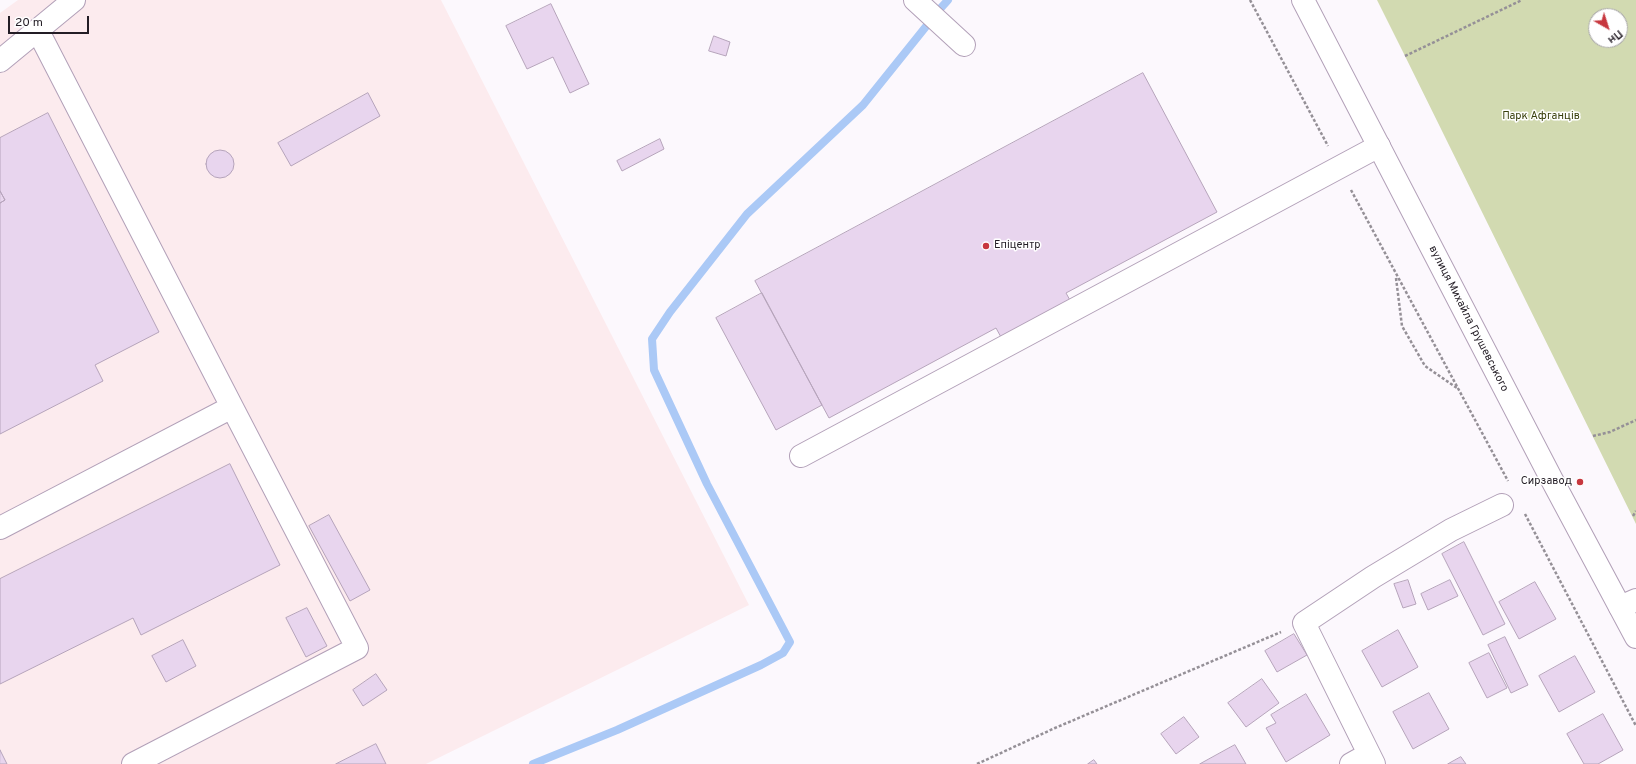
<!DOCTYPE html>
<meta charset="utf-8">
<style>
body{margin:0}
#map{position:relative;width:1636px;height:764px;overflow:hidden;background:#fcf8fd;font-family:Overpass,sans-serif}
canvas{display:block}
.north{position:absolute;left:1588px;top:8px;width:40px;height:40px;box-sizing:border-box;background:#fff;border:1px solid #a7a5a8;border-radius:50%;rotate:141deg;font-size:11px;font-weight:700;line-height:16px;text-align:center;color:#231d25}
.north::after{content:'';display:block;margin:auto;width:14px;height:18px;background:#c7373e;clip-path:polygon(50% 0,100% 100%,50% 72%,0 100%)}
.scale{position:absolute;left:8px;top:16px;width:81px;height:18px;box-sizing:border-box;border:2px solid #231d25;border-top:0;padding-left:5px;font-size:12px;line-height:14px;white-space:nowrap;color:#231d25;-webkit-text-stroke:3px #fff;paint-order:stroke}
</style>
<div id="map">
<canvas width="1636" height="764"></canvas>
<div class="north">Пн</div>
<div class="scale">20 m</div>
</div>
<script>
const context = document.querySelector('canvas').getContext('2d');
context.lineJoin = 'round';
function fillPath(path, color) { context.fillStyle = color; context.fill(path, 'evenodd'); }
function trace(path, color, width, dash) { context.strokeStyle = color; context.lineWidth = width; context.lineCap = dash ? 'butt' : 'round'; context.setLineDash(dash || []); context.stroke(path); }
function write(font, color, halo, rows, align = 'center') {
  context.font = font + ' Overpass,sans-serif'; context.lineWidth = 3; context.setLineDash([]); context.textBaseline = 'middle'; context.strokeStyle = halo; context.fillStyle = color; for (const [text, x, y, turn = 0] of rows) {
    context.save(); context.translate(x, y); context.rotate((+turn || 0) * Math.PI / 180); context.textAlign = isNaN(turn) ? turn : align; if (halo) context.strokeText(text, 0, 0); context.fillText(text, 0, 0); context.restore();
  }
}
fillPath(new Path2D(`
 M 18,0 L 441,0 L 749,605 L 426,764 L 0,764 L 0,13 Z`), '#fcebee');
fillPath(new Path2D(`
 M 1377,0 L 1636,0 L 1636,524 L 1405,56 ZM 1596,16 L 1620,16 L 1620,40 L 1596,40 Z`), '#d2dab1');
trace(new Path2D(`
 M 939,10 L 948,0
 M 533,764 L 617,730 L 761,665 L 783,653 L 790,642 L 707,484 L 654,370 L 652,339 L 670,312 L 747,214 L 863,105 L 928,24`), '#abc9f6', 8);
const building = new Path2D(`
 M 551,4 L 589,84 L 570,93 L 553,57 L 527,69 L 506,26 Z
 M 714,36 L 730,42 L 726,56 L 709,51 Z
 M 1143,73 L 1217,212 L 1066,293 L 1071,302 L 1002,339 L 996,328 L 829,418 L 755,281 Z
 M 368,93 L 380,116 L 291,166 L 278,143 Z
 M 48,113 L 159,332 L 95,365 L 103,381 L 0,434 L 0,203 L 5,200 L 0,191 L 0,138 Z
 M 660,139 L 664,149 L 622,171 L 617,161 Z
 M206 164a14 14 0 1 1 28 0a14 14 0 1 1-28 0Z
 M 0,191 L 5,200 L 0,203 Z
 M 762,293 L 822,405 L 776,430 L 716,318 Z
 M 230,464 L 280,565 L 141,635 L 133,618 L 0,684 L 0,579 Z
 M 329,515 L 370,590 L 350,601 L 309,526 Z
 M 1464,542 L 1505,624 L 1483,635 L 1442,554 Z
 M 1408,580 L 1416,604 L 1403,608 L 1394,584 Z
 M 1450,580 L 1458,596 L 1428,610 L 1421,594 Z
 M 1535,582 L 1556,619 L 1519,639 L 1499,602 Z
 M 307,608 L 327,646 L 306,657 L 286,618 Z
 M 1398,630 L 1418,667 L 1382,687 L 1362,651 Z
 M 1294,634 L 1307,655 L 1277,672 L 1265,651 Z
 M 1505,637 L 1528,685 L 1511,693 L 1488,645 Z
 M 183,640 L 196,666 L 166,682 L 152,656 Z
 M 1489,653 L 1507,688 L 1487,698 L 1469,663 Z
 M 1575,656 L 1595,692 L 1559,712 L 1539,676 Z
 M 376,674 L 387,690 L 363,706 L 353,690 Z
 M 1262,679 L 1279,703 L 1246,727 L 1228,703 Z
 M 1429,693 L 1449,729 L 1413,749 L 1393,712 Z
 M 1306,694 L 1330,735 L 1286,762 L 1266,728 L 1276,723 L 1271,715 Z
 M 1603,714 L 1623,750 L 1598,764 L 1584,764 L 1567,734 Z
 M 1184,717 L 1199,737 L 1176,754 L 1161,734 Z
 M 376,744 L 386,764 L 336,764 Z
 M 1235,745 L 1246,764 L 1200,764 Z
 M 0,750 L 7,764 L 0,764 Z
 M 1461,757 L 1466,764 L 1448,764 Z
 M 1094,760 L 1097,764 L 1088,764 Z`);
fillPath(building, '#e8d5ee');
trace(building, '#b6a4bb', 1);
const minor = new Path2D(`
 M 915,0 L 964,45
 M 0,61 L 74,0
 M 801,456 L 1379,146
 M 0,528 L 232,407 L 38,31
 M 1620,607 L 1636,600
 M 133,764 L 357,648 L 232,407
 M 1351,764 L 1369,754
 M 1374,764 L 1304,623 L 1373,577 L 1451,530 L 1502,505`);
const major = new Path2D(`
 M 1303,0 L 1552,480 L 1636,637`);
trace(minor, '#b2a0b8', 24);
trace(major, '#b2a0b8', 24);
trace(new Path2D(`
 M 1250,0 L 1328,146
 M 1405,56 L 1522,0
 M 1351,190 L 1508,481
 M 1396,278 L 1402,326 L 1425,366 L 1457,388
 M 1593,436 L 1610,432 L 1636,420
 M 1525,514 L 1636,726
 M 1633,516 L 1636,511
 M 977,764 L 1055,728 L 1281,632`), '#959097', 2.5, [3, 2]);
trace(minor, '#fff', 22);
trace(major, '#fff', 22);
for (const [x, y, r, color] of [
 [986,246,4,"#c7373e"],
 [1580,482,4,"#c7373e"]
]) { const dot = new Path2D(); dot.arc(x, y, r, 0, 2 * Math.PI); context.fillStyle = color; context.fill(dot); trace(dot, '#fff', 1.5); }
write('11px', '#39400c', '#fff', [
 ["Парк Афганців",1541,117]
]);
write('11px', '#231d25', '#fff', [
 ["Епіцентр",994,246],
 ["Сирзавод",1572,482,"right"]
], 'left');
write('11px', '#231d25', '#fff', [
 ["вулиця Михайла Грушевського",1468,319,63]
]);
</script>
